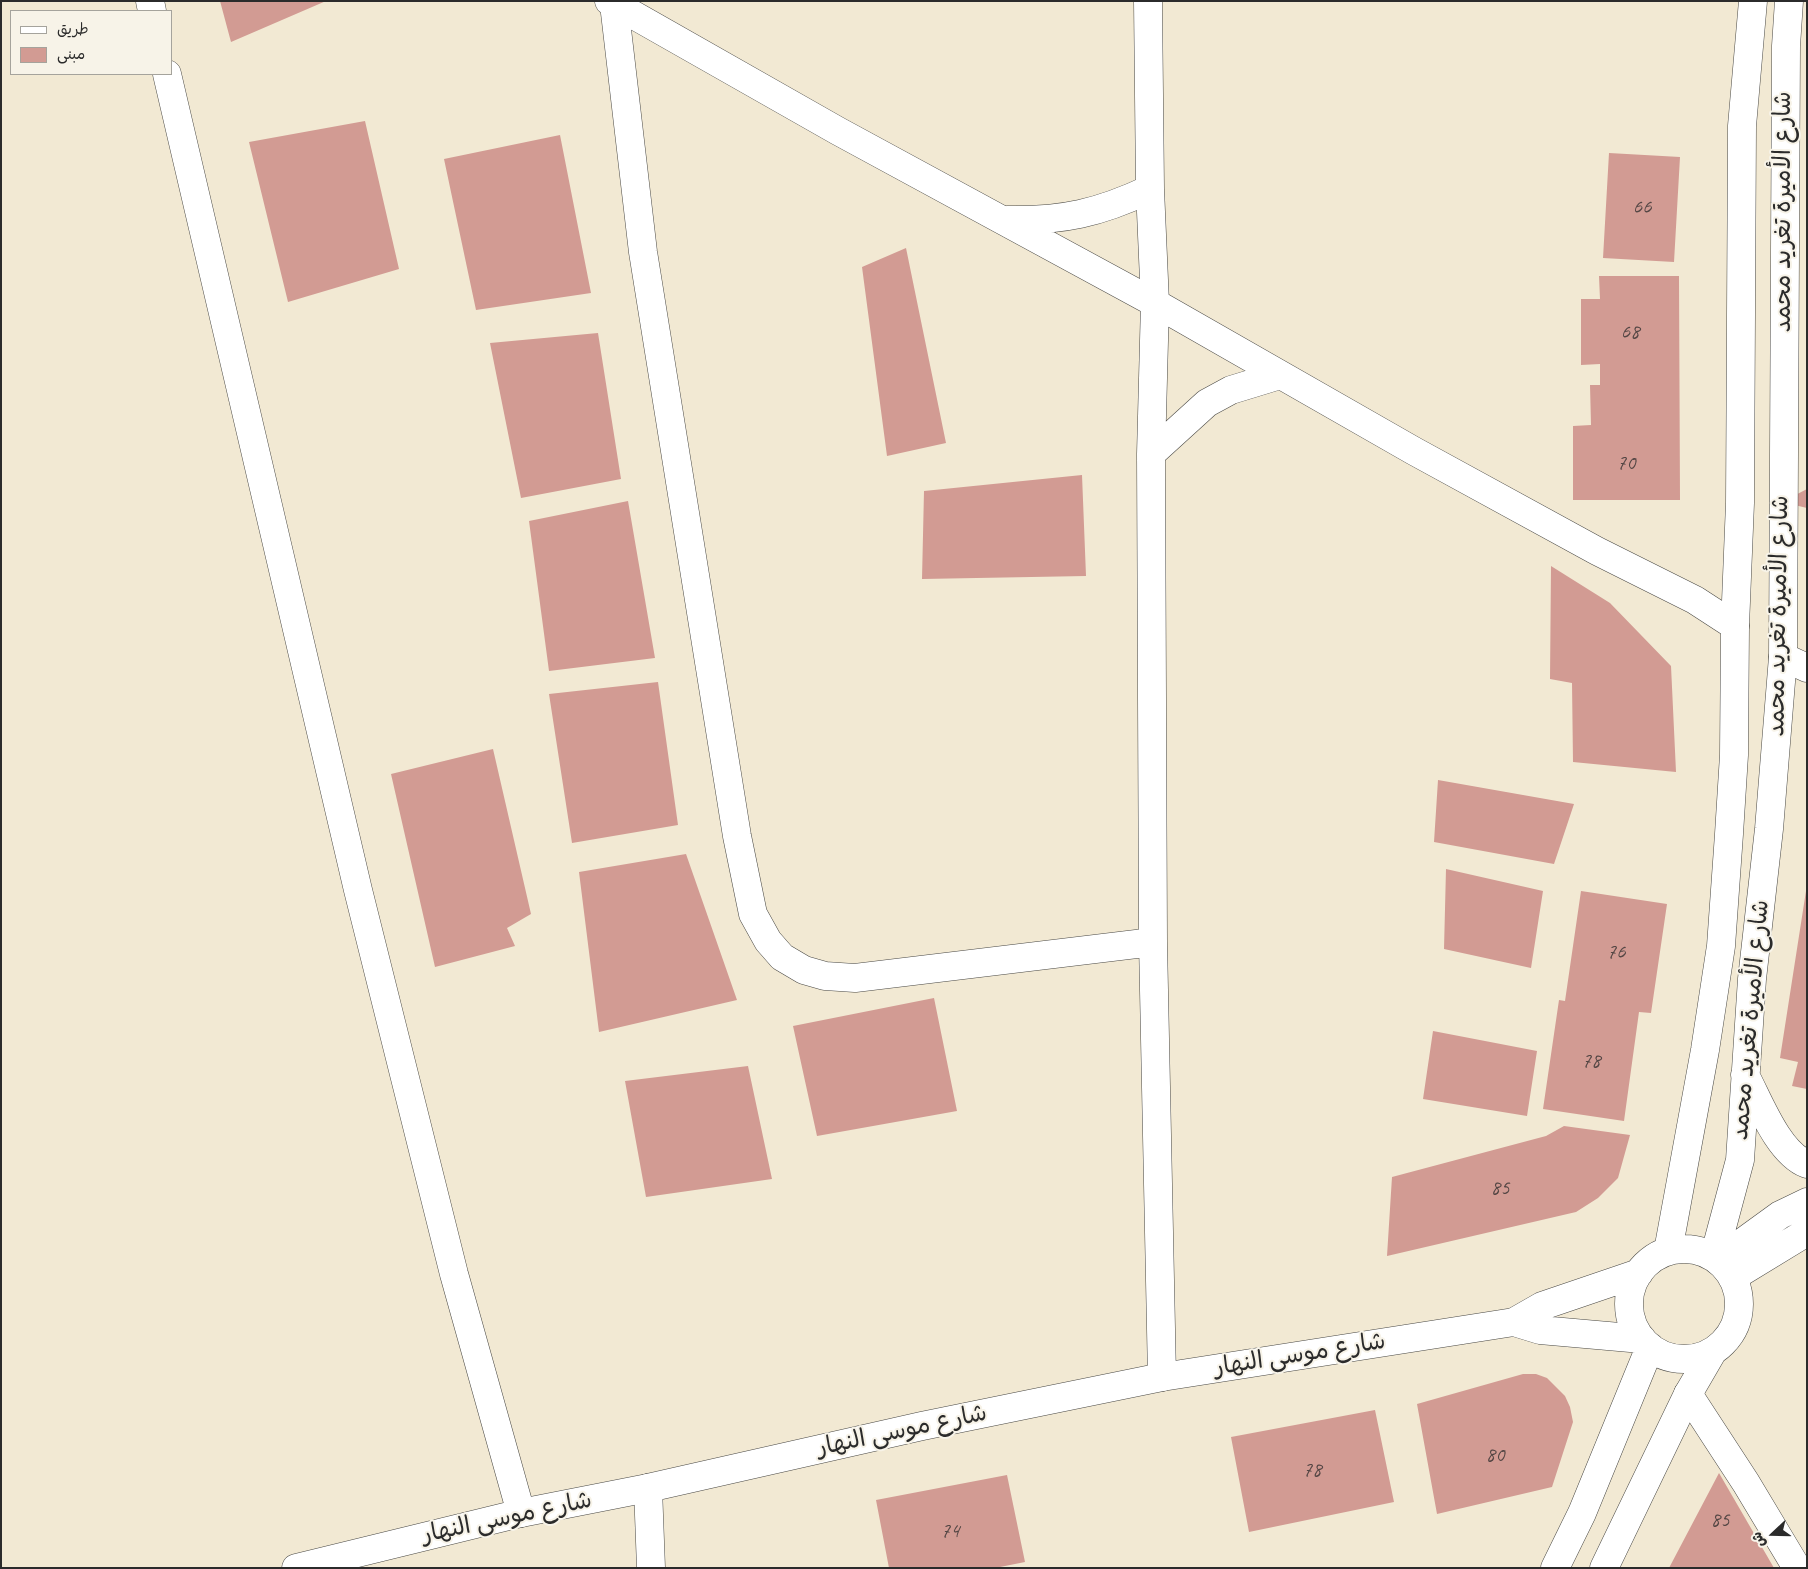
<!DOCTYPE html>
<meta charset="utf-8">
<style>
body{margin:0}
#map{position:relative;width:1808px;height:1569px;overflow:hidden;background:#f2e9d3;font-family:Caveat,"Playpen Sans Arabic",sans-serif}
canvas{display:block}
.frame{position:absolute;inset:0;border:2px solid #2b2b2b;pointer-events:none}
.legend{position:absolute;left:10px;top:10px;width:162px;height:65px;box-sizing:border-box;background:#f7f3e8;border:1px solid #a5a39c;margin:0;padding:6px 9px;list-style:none;font-size:15px;color:#2b2b2b}
.legend li{display:flex;align-items:center;gap:10px;height:25px}
.legend b{width:25px;border:1px solid #a5a39c}
.north{position:absolute;left:1748px;top:1509px;width:50px;height:50px;-webkit-text-stroke:4px #f7f3e8;paint-order:stroke;rotate:249deg;font-size:14px;font-weight:700;line-height:20px;text-align:center;color:#2b2b2b}
.north::after{content:'';display:block;margin:auto;width:18px;height:22px;background:#2b2b2b;clip-path:polygon(50% 0,100% 100%,50% 72%,0 100%)}
</style>
<div id="map">
<canvas width="1808" height="1569"></canvas>
<div class="frame"></div>
<ul class="legend">
<li><b style="height:6px;background:#fff"></b>طريق</li>
<li><b style="height:14px;background:#d29b93"></b>مبنى</li>
</ul>
<div class="north">ش</div>
</div>
<script>
const context = document.querySelector('canvas').getContext('2d');
context.lineJoin = 'round';
function fillPath(path, color) { context.fillStyle = color; context.fill(path, 'evenodd'); }
function trace(path, color, width, dash) { context.strokeStyle = color; context.lineWidth = width; context.lineCap = dash ? 'butt' : 'round'; context.setLineDash(dash || []); context.stroke(path); }
function write(font, color, halo, rows, align = 'center') {
  context.font = font + ' Caveat,"Playpen Sans Arabic",sans-serif'; context.lineWidth = 4; context.setLineDash([]); context.textBaseline = 'middle'; context.strokeStyle = halo; context.fillStyle = color; for (const [text, x, y, turn = 0] of rows) {
    context.save(); context.translate(x, y); context.rotate((+turn || 0) * Math.PI / 180); context.textAlign = isNaN(turn) ? turn : align; if (halo) context.strokeText(text, 0, 0); context.fillText(text, 0, 0); context.restore();
  }
}
fillPath(new Path2D(`
 M 220,1 L 326,1 L 231,42 Z
 M 365,121 L 399,269 L 288,302 L 249,142 Z
 M 560,135 L 591,293 L 476,310 L 444,159 Z
 M 1609,153 L 1680,157 L 1674,262 L 1603,258 Z
 M 906,248 L 946,443 L 887,456 L 862,267 Z
 M 1599,276 L 1679,276 L 1680,500 L 1573,500 L 1573,426 L 1591,425 L 1590,385 L 1600,385 L 1600,364 L 1581,365 L 1581,299 L 1600,299 Z
 M 598,333 L 621,479 L 521,498 L 490,343 Z
 M 1082,475 L 1086,576 L 922,579 L 924,491 Z
 M 1807,489 L 1807,508 L 1782,502 Z
 M 628,501 L 655,658 L 549,671 L 529,521 Z
 M 1551,566 L 1610,603 L 1671,666 L 1676,772 L 1573,762 L 1572,683 L 1550,679 Z
 M 658,682 L 678,825 L 572,843 L 549,694 Z
 M 493,749 L 531,914 L 507,928 L 515,946 L 435,967 L 391,774 Z
 M 1438,780 L 1574,804 L 1554,864 L 1434,842 Z
 M 686,854 L 737,1000 L 599,1032 L 579,872 Z
 M 1446,869 L 1543,891 L 1531,968 L 1444,949 Z
 M 1581,891 L 1667,904 L 1651,1013 L 1639,1012 L 1624,1121 L 1543,1109 L 1559,1000 L 1565,1001 Z
 M 1806,891 L 1807,891 L 1807,1089 L 1792,1086 L 1798,1062 L 1780,1058 Z
 M 934,998 L 957,1111 L 817,1136 L 793,1026 Z
 M 1433,1031 L 1537,1051 L 1527,1116 L 1423,1099 Z
 M 748,1066 L 772,1179 L 646,1197 L 625,1081 Z
 M 1564,1126 L 1630,1135 L 1618,1178 L 1598,1198 L 1576,1212 L 1387,1256 L 1392,1177 L 1546,1136 Z
 M 1523,1374 L 1536,1374 L 1547,1378 L 1565,1396 L 1570,1407 L 1573,1422 L 1552,1487 L 1437,1514 L 1417,1404 Z
 M 1375,1410 L 1394,1502 L 1249,1532 L 1231,1437 Z
 M 1719,1473 L 1774,1568 L 1669,1568 Z
 M 1007,1475 L 1025,1562 L 995,1568 L 889,1568 L 876,1500 Z`), '#d29b93');
const street = new Path2D(`
 M 150,1 L 152,11
 M 609,1 L 838,131 L 1155,303 L 1414,451 L 1597,551 L 1695,600 L 1735,626
 M 1148,1 L 1150,189 L 1155,303 L 1151,454 L 1153,942 L 1162,1377
 M 614,4 L 643,252 L 737,836 L 753,914 L 768,941 L 782,957 L 804,970 L 825,976 L 855,978 L 1153,942
 M 167,74 L 358,890 L 454,1274 L 521,1513
 M 1007,220 C 1063,221 1099,213 1150,189
 M 1151,454 L 1207,403 L 1231,390 L 1280,375
 M 1783,657 L 1807,668
 M 1688,1394 L 1746,1483 L 1797,1568
 M 648,1488 L 651,1568`);
const secondary = new Path2D(`
 M 1745,1075 C 1759,1101 1778,1153 1807,1164
 M1629 1304a55 55 0 1 1 110 0a55 55 0 1 1-110 0Z
 M 1668,1251 L 1705,1050 L 1721,946 L 1729,834 L 1734,755 L 1735,626 L 1740,503 L 1742,126 L 1753,1
 M 1714,1257 L 1740,1160 L 1752,979 L 1769,829 L 1783,657 L 1786,46 L 1789,1
 M 1718,1260 L 1780,1215 L 1807,1202
 M 1733,1277 L 1807,1232
 M 1514,1322 L 1540,1330 L 1642,1339
 M 296,1568 L 521,1513 L 648,1488 L 922,1426 L 1162,1377 L 1514,1322 L 1542,1306 L 1639,1273
 M 1555,1568 L 1582,1513 L 1650,1347
 M 1604,1568 L 1688,1394 L 1713,1351`);
trace(street, '#494844', 29);
trace(secondary, '#494844', 29);
trace(street, '#fff', 28);
trace(secondary, '#fff', 28);
write('21px', '#554745', null, [
 ["66",1642,207],
 ["68",1630,332],
 ["70",1626,463],
 ["76",1616,952],
 ["78",1591,1061],
 ["85",1500,1188],
 ["80",1495,1455],
 ["78",1312,1470],
 ["85",1720,1520],
 ["74",950,1531]
]);
write('24px', '#2b2b2b', '#f7f3e8', [
 ["شارع الأميرة تغريد محمد",1784,212,-90],
 ["شارع الأميرة تغريد محمد",1779,616,-89],
 ["شارع الأميرة تغريد محمد",1751,1020,-85],
 ["شارع موسى النهار",1300,1355,-9],
 ["شارع موسى النهار",902,1431,-12],
 ["شارع موسى النهار",507,1518,-12]
]);
</script>
